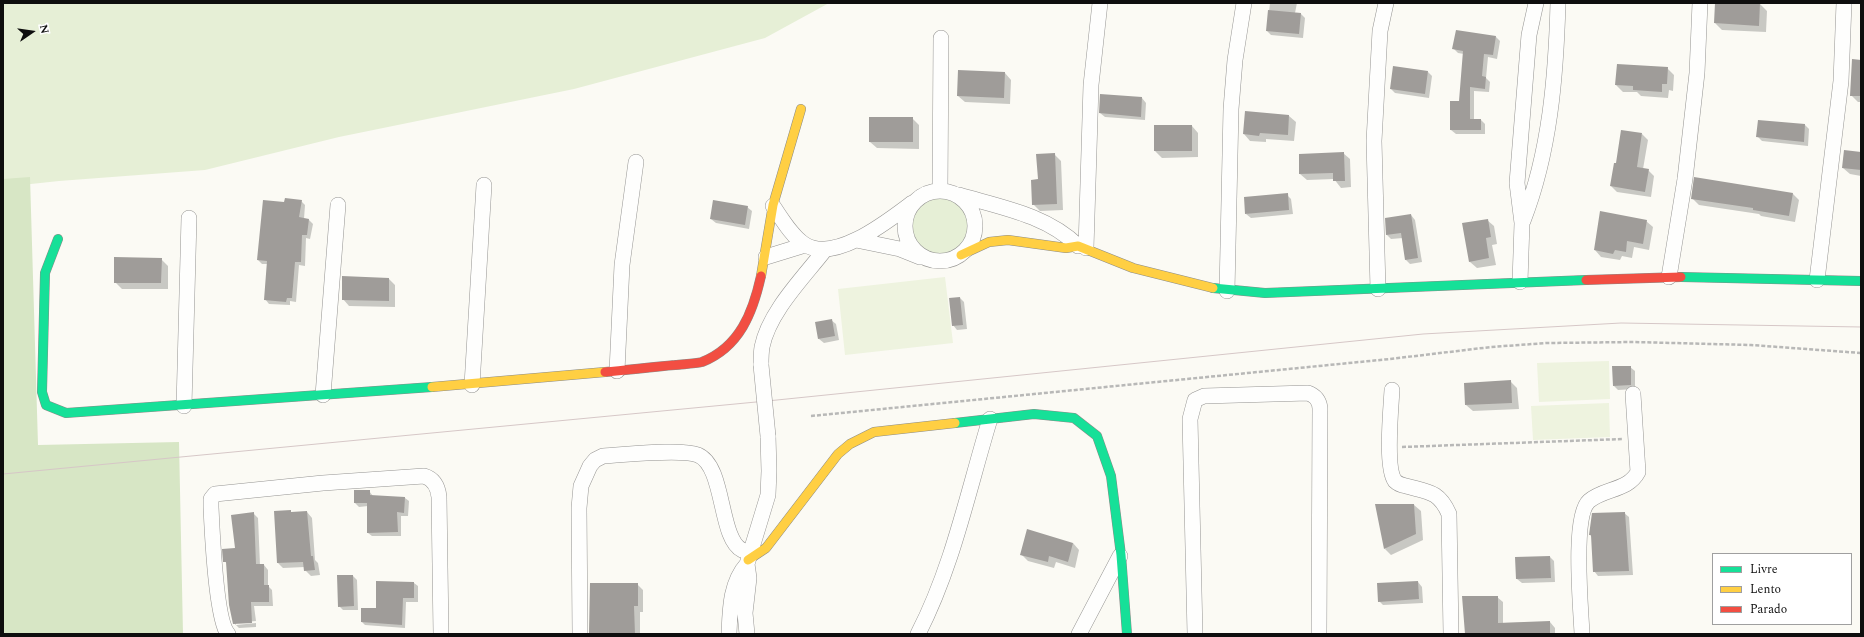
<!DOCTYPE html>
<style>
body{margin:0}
#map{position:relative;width:1864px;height:637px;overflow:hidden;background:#fbfaf4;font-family:Spectral,serif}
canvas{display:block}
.frame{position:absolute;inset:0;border:4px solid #0e0e0e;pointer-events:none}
.legend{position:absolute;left:1712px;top:553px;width:140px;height:72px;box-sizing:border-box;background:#fff;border:1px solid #9f9f9f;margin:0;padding:5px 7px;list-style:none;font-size:12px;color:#0e0e0e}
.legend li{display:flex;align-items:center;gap:8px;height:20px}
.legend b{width:20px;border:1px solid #9f9f9f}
.north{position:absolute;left:12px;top:12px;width:40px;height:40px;-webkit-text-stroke:3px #fff;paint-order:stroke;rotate:77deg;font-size:11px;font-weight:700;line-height:16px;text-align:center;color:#0e0e0e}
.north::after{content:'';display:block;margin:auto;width:14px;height:18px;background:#0e0e0e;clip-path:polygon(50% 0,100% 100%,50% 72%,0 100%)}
</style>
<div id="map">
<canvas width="1864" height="637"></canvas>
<div class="frame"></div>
<ul class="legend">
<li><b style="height:5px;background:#16e098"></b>Livre</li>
<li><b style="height:5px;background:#ffcf43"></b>Lento</li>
<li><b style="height:5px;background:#f24e42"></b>Parado</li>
</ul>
<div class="north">N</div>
</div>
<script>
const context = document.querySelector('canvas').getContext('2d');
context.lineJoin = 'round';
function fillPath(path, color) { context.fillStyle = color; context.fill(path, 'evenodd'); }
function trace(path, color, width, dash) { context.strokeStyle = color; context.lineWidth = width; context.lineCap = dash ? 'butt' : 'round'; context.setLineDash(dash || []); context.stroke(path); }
fillPath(new Path2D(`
 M 3,3 L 829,3 L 765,38 L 574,89 L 339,137 L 205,170 L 59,181 L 3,187 Z
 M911 226a29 29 0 1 1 58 0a29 29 0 1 1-58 0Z`), '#e6efd6');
fillPath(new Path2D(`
 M 30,177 L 38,445 L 179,442 L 183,634 L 3,634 L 3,179 Z`), '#d7e6c5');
fillPath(new Path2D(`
 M 945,277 L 953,343 L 845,355 L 838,289 Z
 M 1609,361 L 1610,399 L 1539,402 L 1537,363 Z
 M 1609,403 L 1610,437 L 1533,440 L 1531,406 Z`), '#eef3df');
fillPath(new Path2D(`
 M 1270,3 L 1297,3 L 1295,13 L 1301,14 L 1305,18 L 1303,38 L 1271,35 L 1267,31 Z
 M 1716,3 L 1760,4 L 1767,11 L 1766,32 L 1722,30 L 1715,23 Z
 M 1496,37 L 1500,41 L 1497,59 L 1488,57 L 1486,78 L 1490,82 L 1489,92 L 1474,91 L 1474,120 L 1481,120 L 1485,124 L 1485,134 L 1456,134 L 1451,130 L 1460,102 L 1464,54 L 1458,53 L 1454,49 Z
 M 1667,68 L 1674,75 L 1673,91 L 1669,90 L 1668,98 L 1641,96 L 1637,92 L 1623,92 L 1616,85 Z
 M 1428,72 L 1432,76 L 1429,98 L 1395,93 L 1391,89 Z
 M 1005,73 L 1011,80 L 1010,104 L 965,102 L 958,96 Z
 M 1861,77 L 1861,102 L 1858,102 L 1851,95 Z
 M 1101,95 L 1142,98 L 1146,103 L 1145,120 L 1105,117 L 1100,113 Z
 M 1289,116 L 1296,122 L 1294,141 L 1266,139 L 1266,142 L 1250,141 L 1244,134 Z
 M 912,118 L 919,125 L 919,149 L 877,148 L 870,142 Z
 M 1805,125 L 1809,129 L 1808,146 L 1762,141 L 1758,137 Z
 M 1192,126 L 1198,133 L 1198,157 L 1162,158 L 1155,151 Z
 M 1642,134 L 1648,140 L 1643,169 L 1648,170 L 1654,176 L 1651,197 L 1617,192 L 1611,186 L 1617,165 Z
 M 1343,153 L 1350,159 L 1351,187 L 1341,188 L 1334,179 L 1307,180 L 1300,174 Z
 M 1861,153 L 1861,176 L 1850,174 L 1843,168 Z
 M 1054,154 L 1061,161 L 1063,210 L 1040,211 L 1033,204 Z
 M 1793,194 L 1799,200 L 1795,222 L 1761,216 L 1759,214 L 1699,205 L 1692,198 Z
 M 1287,195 L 1291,199 L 1293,214 L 1251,218 L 1246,214 Z
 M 301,201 L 305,205 L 304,219 L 309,220 L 313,224 L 310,239 L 306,238 L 305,266 L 299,265 L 296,302 L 290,301 L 290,305 L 269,304 L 265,299 L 268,264 L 262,264 L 258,260 L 285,203 Z
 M 747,207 L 752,211 L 749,229 L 716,223 L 711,219 Z
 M 1411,215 L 1415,220 L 1422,262 L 1410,264 L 1406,260 L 1403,238 L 1391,239 L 1387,235 L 1386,219 Z
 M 1487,220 L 1494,226 L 1497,244 L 1492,245 L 1496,265 L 1477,268 L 1470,262 Z
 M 1646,221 L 1653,227 L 1649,250 L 1634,247 L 1632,258 L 1622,256 L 1620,260 L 1601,257 L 1595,250 Z
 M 161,259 L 168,266 L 168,289 L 122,289 L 115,282 Z
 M 389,279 L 395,285 L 395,307 L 349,306 L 343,299 Z
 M 960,298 L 964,302 L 967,329 L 957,330 L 953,325 Z
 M 831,320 L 836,324 L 839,340 L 824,343 L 819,339 Z
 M 1630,367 L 1635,371 L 1635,389 L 1618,390 L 1614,386 Z
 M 1511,382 L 1517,388 L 1519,409 L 1473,411 L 1466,405 Z
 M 369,491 L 373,496 L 405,498 L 409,501 L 408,516 L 401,516 L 401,536 L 372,536 L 368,533 L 368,506 L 359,507 L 355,503 Z
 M 1414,505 L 1421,511 L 1423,540 L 1391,555 L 1385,549 Z
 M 307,512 L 312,518 L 315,560 L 318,563 L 320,575 L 311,576 L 305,570 L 305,567 L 283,568 L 278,563 Z
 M 253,513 L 258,518 L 260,565 L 264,565 L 268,570 L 268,586 L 272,590 L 273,606 L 254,606 L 256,621 L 236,623 L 236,625 L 256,623 L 256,627 L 239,628 L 234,623 L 228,564 L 224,561 L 237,549 Z
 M 1624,513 L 1629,517 L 1633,575 L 1598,576 L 1594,571 L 1593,538 L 1590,535 Z
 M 1073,543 L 1079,550 L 1075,568 L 1056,562 L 1054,568 L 1028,561 L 1021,554 Z
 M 1550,557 L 1554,561 L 1555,582 L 1522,583 L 1517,579 Z
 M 353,576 L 357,580 L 358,610 L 343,610 L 339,606 Z
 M 377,582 L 414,583 L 418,586 L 418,602 L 406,602 L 405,628 L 365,625 L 362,622 L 377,609 Z
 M 1418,582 L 1422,587 L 1423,603 L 1383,605 L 1379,601 L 1378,584 Z
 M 637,584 L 643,590 L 643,612 L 640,612 L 640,634 L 589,634 L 590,619 Z
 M 1497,597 L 1503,602 L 1503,623 L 1550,622 L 1555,628 L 1555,634 L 1466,634 Z`), '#0003');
fillPath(new Path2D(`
 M 1715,3 L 1760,3 L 1759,26 L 1714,23 Z
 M 1268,10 L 1301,13 L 1299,34 L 1266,31 Z
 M 1456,30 L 1496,36 L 1493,55 L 1484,54 L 1482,76 L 1486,77 L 1485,89 L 1470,87 L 1470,119 L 1481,119 L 1481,130 L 1450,130 L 1450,101 L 1459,101 L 1463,51 L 1452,49 Z
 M 1852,59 L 1861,60 L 1861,96 L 1850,96 Z
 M 1617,64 L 1668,67 L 1667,84 L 1662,84 L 1662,92 L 1633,90 L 1633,86 L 1615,85 Z
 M 1393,66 L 1428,71 L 1425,94 L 1390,89 Z
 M 958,70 L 1005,72 L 1004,98 L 957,96 Z
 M 1100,94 L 1142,97 L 1141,117 L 1099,113 Z
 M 1245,111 L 1289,115 L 1288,135 L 1260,133 L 1259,136 L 1243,134 Z
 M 869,117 L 913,117 L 913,142 L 869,142 Z
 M 1758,120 L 1805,124 L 1804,142 L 1756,137 Z
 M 1154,125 L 1192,125 L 1192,151 L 1154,151 Z
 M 1621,130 L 1642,133 L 1637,167 L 1649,169 L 1645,192 L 1610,186 L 1614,163 L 1616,163 Z
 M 1844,150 L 1861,152 L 1861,170 L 1842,168 Z
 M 1344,152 L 1345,181 L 1333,181 L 1333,173 L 1299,174 L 1299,154 Z
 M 1055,153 L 1057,204 L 1032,205 L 1031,180 L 1038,179 L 1036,154 Z
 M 1694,177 L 1793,193 L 1789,216 L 1753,210 L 1753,208 L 1691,199 Z
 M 1288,193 L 1289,210 L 1245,214 L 1244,197 Z
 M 285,198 L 302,200 L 299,217 L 309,219 L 307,235 L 302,235 L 301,262 L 295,262 L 292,298 L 287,298 L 286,302 L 264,300 L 267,261 L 257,260 L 263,200 L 284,202 Z
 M 713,200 L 748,206 L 745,225 L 710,219 Z
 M 1600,211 L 1647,220 L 1643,244 L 1627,241 L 1626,252 L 1615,250 L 1613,254 L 1594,250 Z
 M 1411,214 L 1418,258 L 1405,260 L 1401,233 L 1386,235 L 1385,218 Z
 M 1488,219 L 1491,237 L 1486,238 L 1489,258 L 1469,262 L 1462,223 Z
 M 114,257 L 162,258 L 161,283 L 114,283 Z
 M 342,276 L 389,278 L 389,301 L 342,300 Z
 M 960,297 L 963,325 L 952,326 L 949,298 Z
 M 832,319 L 835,336 L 818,339 L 815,322 Z
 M 1612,366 L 1631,366 L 1631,385 L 1613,386 Z
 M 1511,380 L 1512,403 L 1465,405 L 1464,383 Z
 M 354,490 L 370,490 L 370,495 L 405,497 L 404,513 L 397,512 L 398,532 L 367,533 L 367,503 L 354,503 Z
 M 1375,504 L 1414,504 L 1416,534 L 1384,549 Z
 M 291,510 L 291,512 L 307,511 L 311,556 L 313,556 L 315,570 L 304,571 L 303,562 L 277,563 L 274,511 Z
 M 254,512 L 256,564 L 264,564 L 264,585 L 269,585 L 269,602 L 251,602 L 252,623 L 233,624 L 229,605 L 226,562 L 223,562 L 222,549 L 235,548 L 231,515 Z
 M 1625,512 L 1629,571 L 1593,572 L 1591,535 L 1589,535 L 1592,513 Z
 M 1027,529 L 1073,543 L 1068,562 L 1049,556 L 1048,562 L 1020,555 Z
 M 1550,556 L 1551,578 L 1516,579 L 1515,557 Z
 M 337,575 L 353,575 L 354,606 L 338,607 Z
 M 376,581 L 414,582 L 414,598 L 403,598 L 402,625 L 361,622 L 361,608 L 376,608 Z
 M 1418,581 L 1419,599 L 1378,602 L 1377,583 Z
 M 590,583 L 638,583 L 638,606 L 634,606 L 635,634 L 589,634 Z
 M 1462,596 L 1498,596 L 1498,623 L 1550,621 L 1550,634 L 1465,634 Z`), '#9f9c99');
const street = new Path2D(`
 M905 226a35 35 0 1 1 70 0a35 35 0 1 1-70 0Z
 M 940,191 L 941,38
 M 959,195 C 1000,207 1047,215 1078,246
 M 773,206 C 782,219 791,235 804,244 C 834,264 888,221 912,203
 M 1523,221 C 1550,152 1556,76 1558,3
 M 856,240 L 900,249 L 920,257
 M 1086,248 L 1091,85 L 1100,3
 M 766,257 L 805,245
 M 1669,277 L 1685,179 L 1697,73 L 1700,3
 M 1817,280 L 1841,81 L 1844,3
 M 1520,282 L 1522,223 L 1517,183 L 1529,35 L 1536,3
 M 1378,289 L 1374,141 L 1380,31 L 1386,3
 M 1227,291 L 1231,109 L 1235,60 L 1244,3
 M 761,365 C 761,359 761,353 762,347 C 769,312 803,278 824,251
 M 617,371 L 622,265 L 636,162
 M 472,385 L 484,185
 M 1392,390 C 1391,408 1385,468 1395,481 C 1398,484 1401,485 1406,486 C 1428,492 1439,491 1449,514 L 1451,634
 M 323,395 L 338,205
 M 184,406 L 189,218
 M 228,634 C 216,620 212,529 211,507 L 211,499 L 215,494 L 323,483 L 424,476 C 434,479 438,487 439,497 L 441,634
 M 580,634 L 579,508 L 581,486 L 590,466 L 595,460 L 603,456 C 625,455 680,448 698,455 C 725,466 719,539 742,550 C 744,551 748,551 751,552
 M 729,634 C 730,610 730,583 747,564 L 768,495 L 769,471 L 768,436
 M 747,634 L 745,613 L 749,578 L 747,564
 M 918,634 C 953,566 968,491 990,419
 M 1079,634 L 1120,556
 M 1195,634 L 1190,419 L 1195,400 L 1204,396 L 1308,393 C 1316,396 1319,400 1320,408 L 1319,634
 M 1582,634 C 1581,609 1572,516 1589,501 C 1604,488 1628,491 1638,472 L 1633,394`);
const fast = new Path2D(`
 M 58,239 L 45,273 L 42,392 L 46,405 L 66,413 L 432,387
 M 1681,277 L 1861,281
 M 1213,288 L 1265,293 L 1586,280
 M 955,423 L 1034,414 L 1074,418 L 1097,436 L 1111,476 L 1121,555 L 1127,634`);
const slow = new Path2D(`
 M 961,255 L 989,242 L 1008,240 L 1066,248 L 1078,246 L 1133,268 L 1213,288
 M 761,276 L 773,205 L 801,109
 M 432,387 L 605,372
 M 748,560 L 766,548 L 838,454 L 850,444 L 874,432 L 955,423`);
const jam = new Path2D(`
 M 1586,280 L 1681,277
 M 605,372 C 628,370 651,367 675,365 C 683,364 694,364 702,362 C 740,347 753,312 761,276`);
trace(street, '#959492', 16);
trace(fast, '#8b8b88', 10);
trace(slow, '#8b8b88', 10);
trace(jam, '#8b8b88', 10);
trace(new Path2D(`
 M 811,416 L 1390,359 L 1491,347 L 1547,343 L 1634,342 L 1751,345 L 1861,353
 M 1402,447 L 1623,439`), '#b8b8b7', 2.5, [4, 2]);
trace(street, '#fefefd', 15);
trace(fast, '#16e098', 9);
trace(slow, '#ffcf43', 9);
trace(jam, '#f24e42', 9);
trace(new Path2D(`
 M 3,474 L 777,400 L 1423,334 L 1621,323 L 1861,327`), '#d6c7c7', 1);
const streetBridge = new Path2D(`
 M 761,365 L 768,436`);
trace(streetBridge, '#959492', 16, []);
trace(streetBridge, '#fefefd', 15);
</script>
